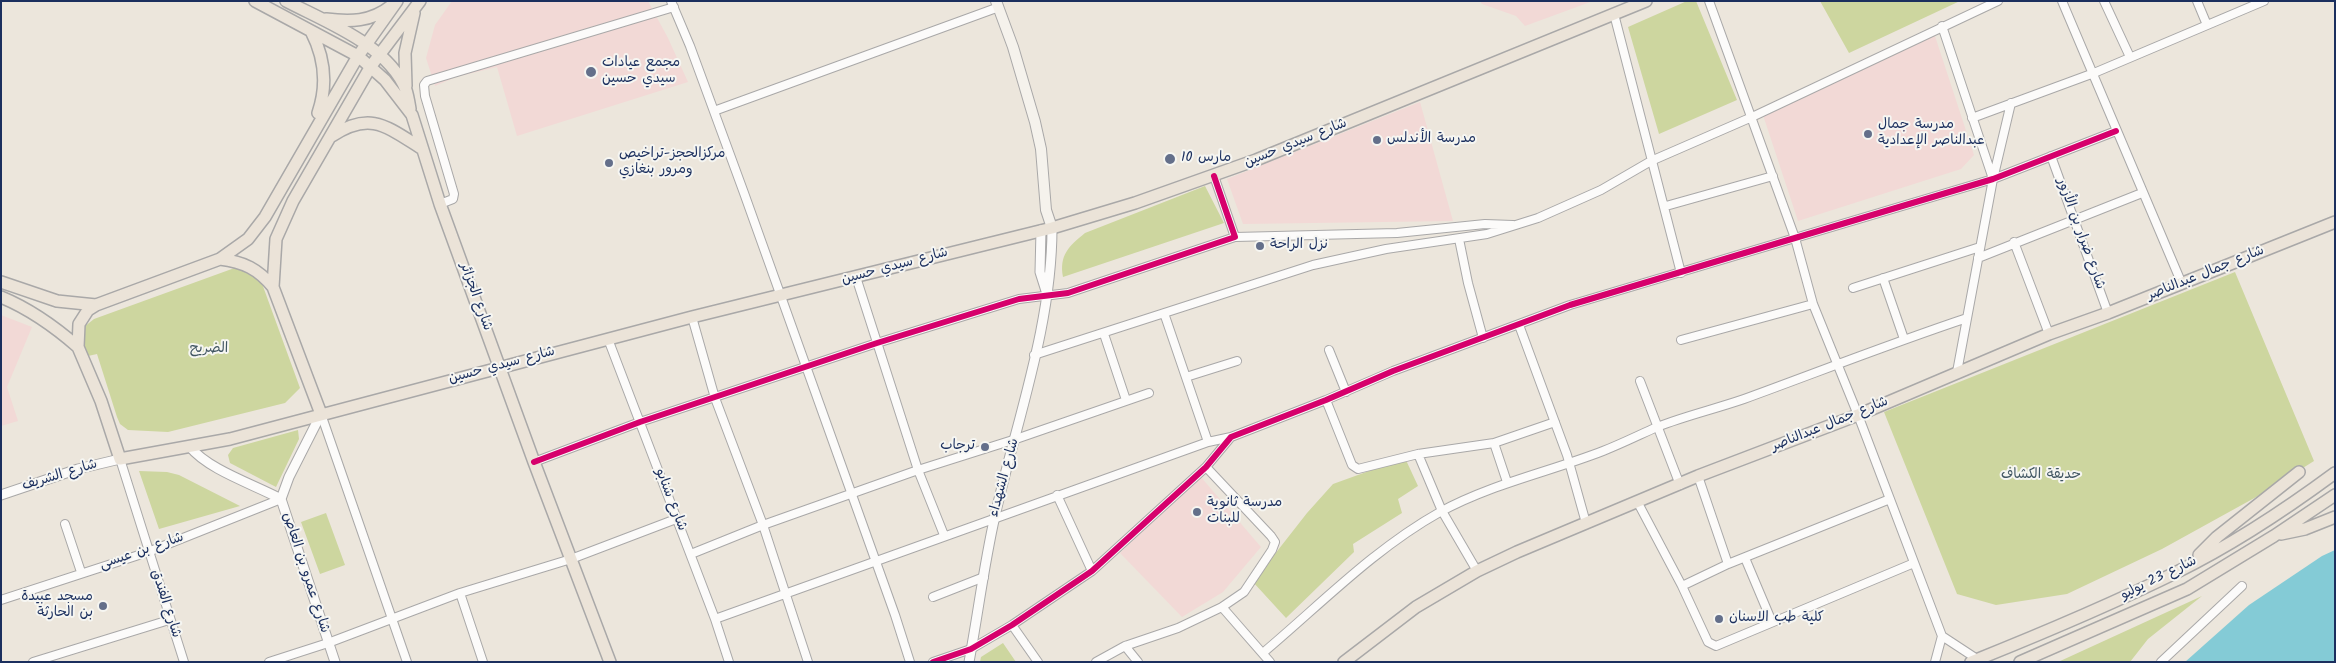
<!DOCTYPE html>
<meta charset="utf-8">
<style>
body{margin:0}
#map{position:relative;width:2336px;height:663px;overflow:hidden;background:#ece6dc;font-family:Kalam,sans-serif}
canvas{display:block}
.frame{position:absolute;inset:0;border:2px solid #1b2f5e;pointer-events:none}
</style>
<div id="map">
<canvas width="2336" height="663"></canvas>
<div class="frame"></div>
</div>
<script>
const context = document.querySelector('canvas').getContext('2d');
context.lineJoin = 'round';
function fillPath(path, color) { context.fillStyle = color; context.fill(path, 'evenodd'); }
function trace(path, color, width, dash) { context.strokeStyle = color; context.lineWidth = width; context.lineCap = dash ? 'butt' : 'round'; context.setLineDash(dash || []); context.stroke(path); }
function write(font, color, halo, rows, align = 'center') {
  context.font = font + ' Kalam,"Playpen Sans Arabic",sans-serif'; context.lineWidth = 4; context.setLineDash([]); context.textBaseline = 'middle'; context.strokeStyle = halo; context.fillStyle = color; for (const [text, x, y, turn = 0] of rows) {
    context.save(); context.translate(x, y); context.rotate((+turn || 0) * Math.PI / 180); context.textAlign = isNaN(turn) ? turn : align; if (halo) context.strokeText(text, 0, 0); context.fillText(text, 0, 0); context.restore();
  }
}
fillPath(new Path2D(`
 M 452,1 L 648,1 L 668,38 L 688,82 L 517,136 L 497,67 L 456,77 L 435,86 L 426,58 L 435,25 Z
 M 1480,1 L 1593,1 L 1525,26 L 1516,16 L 1482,4 Z
 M 1934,33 L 1974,155 L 1961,169 L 1798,221 L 1762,112 Z
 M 1420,102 L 1453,221 L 1243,224 L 1227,179 Z
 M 1,315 L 32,327 L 7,387 L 18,421 L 1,426 Z
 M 1200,476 L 1261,547 L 1223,592 L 1182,617 L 1120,553 Z`), '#f2d9d6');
fillPath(new Path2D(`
 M 1687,1 L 1696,1 L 1737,100 L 1659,134 L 1628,27 Z
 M 1820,1 L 1960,1 L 1849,53 Z
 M 1205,186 L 1224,223 L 1063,277 C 1059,255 1069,246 1085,233 Z
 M 240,266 L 260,278 L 300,388 L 285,403 L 168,432 L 128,430 L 120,424 L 117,417 L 97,354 L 88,356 L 83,348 L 84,327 L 94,319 Z
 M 2235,272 L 2314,461 L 2258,496 L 2162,549 L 2067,594 L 1996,605 L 1957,594 L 1884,412 Z
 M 298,430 L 299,439 L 276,487 L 230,463 L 228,455 L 233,448 Z
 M 1405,458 L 1418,486 L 1398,499 L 1402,513 L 1353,544 L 1354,552 L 1286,618 L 1253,582 L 1307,513 L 1333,484 Z
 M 139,471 L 167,472 L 179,475 L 240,506 L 159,529 Z
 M 326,513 L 345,565 L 320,574 L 301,522 Z
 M 2202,596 L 2148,639 L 2130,662 L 2058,662 Z
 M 1003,643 L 1016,662 L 980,662 L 981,657 Z`), '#cdd69f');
fillPath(new Path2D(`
 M 2335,550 L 2335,662 L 2185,662 L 2249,605 L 2322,556 Z`), '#84cbd6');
const minor = new Path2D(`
 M 671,1 L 690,46 L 744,193 L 895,615 L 910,662
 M 1709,1 L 1795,238 L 1813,304 L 1858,415 L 1942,636 L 1977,659
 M 2062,1 L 2182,284
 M 2104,1 L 2130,57
 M 2197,1 L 2207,25
 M 1614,14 L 1681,273
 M 1942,26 L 1993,179
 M 714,111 L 999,7
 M 1972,118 L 2094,73 L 2264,1
 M 2051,156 L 2108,313
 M 440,204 L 453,199 L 454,194 L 425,96 L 424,85 L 427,81 L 674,7
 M 1666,206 L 1773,176
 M 1235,237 L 1397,233 L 1485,224 L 1513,225
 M 1459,239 L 1468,283 L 1483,338
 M 2014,242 L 2049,334
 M 1978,258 L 2142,193
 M 856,277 L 918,470 L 944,535
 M 1883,278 L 1904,339
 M 1853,288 L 1980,247
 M 1164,313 L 1208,442
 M 692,317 L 715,398 L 763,525 L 808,662
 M 1519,325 L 1567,455 L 1586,523
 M 1104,334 L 1126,400
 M 608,339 L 715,619 L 729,662
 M 1681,340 L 1813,304
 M 1329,350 L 1346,392
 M 1034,355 L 1313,265 L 1386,249 L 1487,234 L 1538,218 L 1601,190 L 1651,161 L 1752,117 L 1998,1
 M 1957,372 L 1993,179 L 2011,103
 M 1186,377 L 1237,361
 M 1640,381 L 1680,485
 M 1326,400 L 1352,465 L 1358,469 L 1418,454 L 1494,443 L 1555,422
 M 321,414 L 407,662
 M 1494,443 L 1507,482
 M 1418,454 L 1442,511 L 1477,571
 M 120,459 L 184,662
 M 534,462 L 640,422 L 877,343 L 1019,299 L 1068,293 L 1235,237 L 1214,176
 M 1698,476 L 1728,564
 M 1057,495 L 1092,571
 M 1638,503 L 1682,586 L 1728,564 L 1890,499
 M 65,524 L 81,572
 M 691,554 L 763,525 L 918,470 L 1016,439 L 1149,393
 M 1745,558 L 1772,622
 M 1682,586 L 1708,642 L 1716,646 L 1914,563
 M 933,597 L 984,577
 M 1,600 L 148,552 L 281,499
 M 1222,607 L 1270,662
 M 715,619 L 1208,442 L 1231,437
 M 1012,625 L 1038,662
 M 1125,646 L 1138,662
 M 1264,652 C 1321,604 1374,549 1440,512 C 1491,484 1549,472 1603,451 C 1621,444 1639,435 1657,427 C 1685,416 1715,409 1744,399 C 1818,372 1892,343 1967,318
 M 33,662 L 169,620
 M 269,662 L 328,643 L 460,593
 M 483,662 L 460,593 L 571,559 L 676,519
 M 933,662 L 971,649 L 1012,625 L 1092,571 L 1206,467 L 1231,437 L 1326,400 L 1393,371 L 1570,305 L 1993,179 L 2116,131
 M 1096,662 L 1125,646 L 1178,628 L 1222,607 L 1244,592 L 1272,550 L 1275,542 L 1271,536 L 1206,467
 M 1935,662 L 1942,636
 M 2161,662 L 2242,586`);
const tertiary = new Path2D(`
 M 1041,230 L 1040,272 L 1046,291
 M 190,447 C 209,470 253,484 281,499 L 335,662
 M 1,495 L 78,469 L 120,459
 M 281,499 L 289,477 L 321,414
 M 969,662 C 978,614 984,564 995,516 C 1016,422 1052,326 1052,228`);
const secondary = new Path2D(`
 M 996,1 L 1013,47 L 1035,122 L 1041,149 L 1046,210 L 1052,228`);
const primary = new Path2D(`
 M 255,1 L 358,56 L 385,80 L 412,115 L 440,204 L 534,462 L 610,662
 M 286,1 C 326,22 388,45 406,90 C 408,96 409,103 410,109
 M 397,1 L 358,56 L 265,217 L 248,239 L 220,259 L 96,305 L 88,310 L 79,324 L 78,347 L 101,401 L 120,459 L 230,439 L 692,317 L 1052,228 L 1135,203 L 1256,160 L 1646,1
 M 326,19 C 350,22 371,22 391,6
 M 311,31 C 325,58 328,84 318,113
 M 406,86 L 405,53 L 414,13
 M 332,136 C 370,111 386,126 421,148
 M 220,259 C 244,262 258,269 273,287
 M 1,282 L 57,301 L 96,305
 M 1,297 C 30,309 54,326 78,347
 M 321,414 L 273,287 L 276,239 L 293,201 L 371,66 L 420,1
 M 2281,534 L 2305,529 L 2335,517
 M 2199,555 L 2217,537 L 2299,472
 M 1344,662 L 1416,607 L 1477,571 L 1517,552 L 1698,476 L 1858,415 L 2049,334 L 2108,313 L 2335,222
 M 1971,662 C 2041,634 2110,605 2177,572 C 2232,545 2285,510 2335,473
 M 2020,662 L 2187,589 L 2274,536 L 2335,495`);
trace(minor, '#a9a8a8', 10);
trace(tertiary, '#a9a8a8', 11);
trace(secondary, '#a9a8a8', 12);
trace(primary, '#a9a8a8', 14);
trace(minor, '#fcfbfa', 8);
trace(tertiary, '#fcfbfa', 9);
trace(secondary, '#f5f2ec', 10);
trace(primary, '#ebe3d8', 11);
trace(new Path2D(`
 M 534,462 L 640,422 L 877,343 L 1019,299 L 1068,293 L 1235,237 L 1214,176
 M 933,662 L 971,649 L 1012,625 L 1092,571 L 1206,467 L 1231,437 L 1326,400 L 1393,371 L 1570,305 L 1993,179 L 2116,131`), '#d6006c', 6);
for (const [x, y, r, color] of [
 [591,72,6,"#646f8a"],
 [1868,134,5,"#646f8a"],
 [1377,140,5,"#646f8a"],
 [1170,159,6,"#646f8a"],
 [609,163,5,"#646f8a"],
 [1260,246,5,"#646f8a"],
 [985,447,5,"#646f8a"],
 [1197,512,5,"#646f8a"],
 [103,606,5,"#646f8a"],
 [1719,619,5,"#646f8a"]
]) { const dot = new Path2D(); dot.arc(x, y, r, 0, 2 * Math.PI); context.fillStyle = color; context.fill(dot); trace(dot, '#f6f6f2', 2); }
write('14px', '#1b2f5e', '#f6f6f2', [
 ["مجمع عيادات",602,64],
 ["سيدي حسين",602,80],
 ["مدرسة جمال",1878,126],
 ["عبدالناصر الإعدادية",1878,142],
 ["مدرسة الأندلس",1387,140],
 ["مركزالحجز-تراخيص",619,155],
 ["ومرور بنغازي",619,171],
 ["10 مارس",1181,159],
 ["نزل الراحة",1270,246],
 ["ترجاب",975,447,"right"],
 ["مدرسة ثانوية",1207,504],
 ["للبنات",1207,520],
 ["مسجد عبيدة",93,598,"right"],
 ["بن الحارثة",93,614,"right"],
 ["كلية طب الاسنان",1729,619]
], 'left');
write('14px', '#1b2f5e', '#f6f6f2', [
 ["شارع سيدي حسين",1296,144,-22],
 ["شارع ضرار بن الأزور",2080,234,70],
 ["شارع سيدي حسين",895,267,-15],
 ["شارع جمال عبدالناصر",2206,274,-22],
 ["شارع الجزائر",475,297,70],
 ["شارع سيدي حسين",502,366,-15],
 ["شارع جمال عبدالناصر",1830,425,-22],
 ["شارع الشريف",60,476,-17],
 ["شارع الشهداء",1005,478,-75],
 ["شارع شنابو",670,500,69],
 ["شارع بن عيسى",142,552,-19],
 ["شارع عمرو بن العاص",305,573,72],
 ["شارع 23 يوليو",2159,579,-26],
 ["شارع الفندق",165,604,72]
]);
write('14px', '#415662', '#f6f6f2', [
 ["الضريح",209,350],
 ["حديقة الكشاف",2041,476]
]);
</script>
